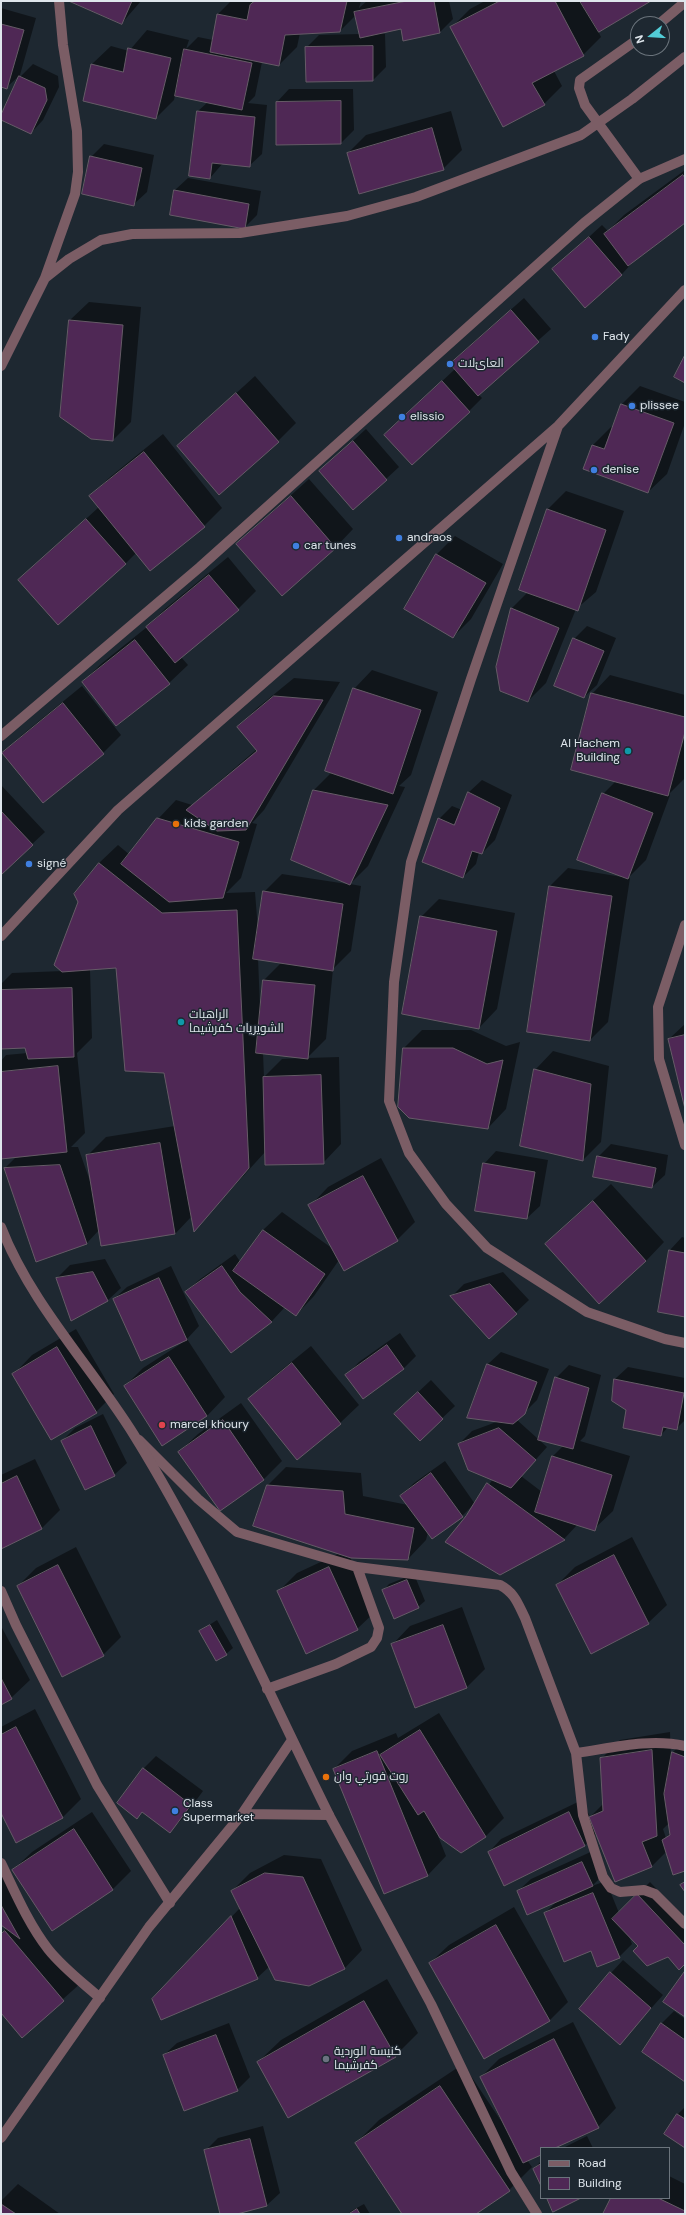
<!DOCTYPE html>
<meta charset="utf-8">
<style>
body{margin:0}
#map{position:relative;width:686px;height:2215px;overflow:hidden;background:#1e2831;font-family:"DM Sans",sans-serif}
canvas{display:block}
.frame{position:absolute;inset:0;border:2px solid #dfe6ec;pointer-events:none}
.legend{position:absolute;left:540px;top:2147px;width:130px;height:52px;box-sizing:border-box;background:#1e2831;border:1px solid #6b747c;margin:0;padding:5px 7px;list-style:none;font-size:12px;color:#dfe6ec}
.legend li{display:flex;align-items:center;gap:8px;height:20px}
.legend b{width:20px;border:1px solid #6b747c}
.north{position:absolute;left:630px;top:16px;width:40px;height:40px;box-sizing:border-box;background:#1e2831;border:1px solid #6b747c;border-radius:50%;rotate:253deg;font-size:11px;font-weight:700;line-height:16px;text-align:center;color:#dfe6ec}
.north::after{content:'';display:block;margin:auto;width:14px;height:18px;background:#52ccd6;clip-path:polygon(50% 0,100% 100%,50% 72%,0 100%)}
</style>
<div id="map">
<canvas width="686" height="2215"></canvas>
<div class="frame"></div>
<ul class="legend">
<li><b style="height:5px;background:#7b5d65"></b>Road</li>
<li><b style="height:11px;background:#4f2855"></b>Building</li>
</ul>
<div class="north">N</div>
</div>
<script>
const context = document.querySelector('canvas').getContext('2d');
context.lineJoin = 'round';
function fillPath(path, color) { context.fillStyle = color; context.fill(path, 'evenodd'); }
function trace(path, color, width, dash) { context.strokeStyle = color; context.lineWidth = width; context.lineCap = dash ? 'butt' : 'round'; context.setLineDash(dash || []); context.stroke(path); }
function write(font, color, halo, rows, align = 'center') {
  context.font = font + ' "DM Sans",Cairo,sans-serif'; context.lineWidth = 3; context.setLineDash([]); context.textBaseline = 'middle'; context.strokeStyle = halo; context.fillStyle = color; for (const [text, x, y, turn = 0] of rows) {
    context.save(); context.translate(x, y); context.rotate((+turn || 0) * Math.PI / 180); context.textAlign = isNaN(turn) ? turn : align; if (halo) context.strokeText(text, 0, 0); context.fillText(text, 0, 0); context.restore();
  }
}
fillPath(new Path2D(`
 M 72,1 L 141,1 L 122,23 Z
 M 231,1 L 361,1 L 359,8 L 367,1 L 449,1 L 453,19 L 440,32 L 404,39 L 401,28 L 380,33 L 385,34 L 386,67 L 373,80 L 306,48 L 319,35 L 360,34 L 356,15 L 340,31 L 300,33 L 297,47 L 279,65 L 262,62 L 255,96 L 248,103 L 267,105 L 262,154 L 249,166 L 223,163 L 210,178 L 198,111 L 208,102 L 175,95 L 174,100 L 156,118 L 92,64 L 111,46 L 129,51 L 147,30 L 189,40 L 186,49 L 198,37 L 213,40 L 218,14 Z
 M 485,1 L 649,1 L 598,31 L 601,37 L 583,55 L 554,71 L 562,86 L 544,104 L 452,27 L 470,9 Z
 M 1,8 L 36,18 L 20,75 L 7,87 L 1,86 Z
 M 33,64 L 58,76 L 59,87 L 43,120 L 31,133 L 1,118 L 20,77 Z
 M 289,89 L 353,89 L 354,130 L 341,143 L 277,144 L 277,102 Z
 M 451,111 L 462,150 L 443,169 L 348,153 L 366,135 Z
 M 104,144 L 154,155 L 147,192 L 134,204 L 91,157 Z
 M 685,170 L 685,222 L 634,261 L 622,274 L 586,306 L 554,269 L 602,225 L 608,231 L 624,215 Z
 M 188,178 L 261,191 L 257,215 L 244,228 L 175,190 Z
 M 524,298 L 551,329 L 478,394 L 482,398 L 469,411 L 385,435 L 455,369 L 451,364 L 464,351 Z
 M 89,302 L 141,307 L 131,422 L 113,440 L 61,417 L 70,320 Z
 M 255,376 L 296,423 L 278,441 L 178,446 Z
 M 640,386 L 685,402 L 685,423 L 667,474 L 648,492 L 593,445 L 611,427 L 613,428 L 622,404 Z
 M 366,429 L 399,467 L 386,479 L 320,471 Z
 M 163,434 L 222,508 L 204,526 L 136,553 L 125,564 L 19,580 L 99,507 L 91,496 L 109,478 Z
 M 309,479 L 353,529 L 335,548 L 237,544 Z
 M 566,491 L 624,511 L 596,592 L 576,609 L 546,683 L 528,701 L 497,667 L 512,608 L 528,592 L 520,589 L 548,509 Z
 M 455,536 L 503,564 L 471,619 L 453,637 L 405,608 L 437,554 Z
 M 228,557 L 256,591 L 238,609 L 181,657 L 188,665 L 169,683 L 117,725 L 83,682 L 101,664 L 147,627 L 165,609 Z
 M 587,626 L 616,638 L 597,685 L 584,697 L 574,639 Z
 M 372,670 L 438,692 L 411,775 L 399,786 L 405,787 L 368,866 L 350,884 L 361,886 L 351,951 L 333,969 L 326,1039 L 307,1058 L 339,1057 L 341,1144 L 323,1163 L 266,1151 L 194,1230 L 192,1216 L 175,1234 L 99,1230 L 87,1243 L 36,1261 L 5,1168 L 16,1157 L 1,1158 L 1,1061 L 6,1055 L 28,1053 L 26,1047 L 1,1048 L 1,984 L 12,973 L 63,971 L 99,863 L 118,845 L 130,855 L 158,819 L 176,800 L 192,805 L 257,749 L 238,727 L 256,709 L 294,678 L 340,682 L 264,810 L 252,823 L 257,824 L 241,878 L 226,893 L 255,892 L 258,930 L 264,892 L 282,874 L 347,884 L 314,790 L 332,772 L 354,689 ZM 258,958 L 282,962 L 264,980 L 260,1007 ZM 117,967 L 165,1072 L 175,1126 L 106,1137 L 87,1156 L 91,1184 L 78,1147 L 71,1147 L 85,1133 L 77,1053 L 92,1038 L 90,969 ZM 263,1053 L 299,1057 L 299,1058 L 282,1059 L 264,1077 Z
 M 610,675 L 685,695 L 685,778 L 669,794 L 670,795 L 646,860 L 628,878 L 630,878 L 608,1022 L 590,1040 L 550,886 L 568,868 L 622,877 L 603,794 L 616,781 L 592,694 Z
 M 82,686 L 121,735 L 103,753 L 4,753 L 22,735 Z
 M 482,780 L 512,795 L 495,840 L 482,853 L 479,852 L 476,864 L 463,877 L 439,819 L 452,806 L 462,810 L 469,792 Z
 M 1,785 L 45,832 L 1,873 Z
 M 439,899 L 515,913 L 497,1009 L 479,1028 L 421,917 Z
 M 685,1024 L 685,1105 L 669,1039 Z
 M 422,1030 L 471,1030 L 506,1046 L 520,1042 L 506,1109 L 488,1128 L 404,1048 Z
 M 553,1051 L 609,1066 L 601,1142 L 583,1160 L 535,1070 Z
 M 611,1144 L 668,1155 L 665,1175 L 652,1187 L 598,1157 Z
 M 496,1151 L 548,1160 L 540,1206 L 527,1218 L 484,1164 Z
 M 381,1158 L 415,1222 L 397,1240 L 339,1260 L 314,1296 L 296,1315 L 285,1307 L 272,1321 L 232,1352 L 186,1292 L 199,1280 L 235,1254 L 241,1263 L 263,1230 L 282,1212 L 333,1249 L 310,1206 L 328,1187 Z
 M 611,1184 L 664,1242 L 646,1261 L 546,1244 Z
 M 682,1237 L 685,1238 L 685,1316 L 670,1250 Z
 M 105,1259 L 121,1288 L 108,1300 L 72,1320 L 57,1278 L 70,1265 Z
 M 171,1266 L 199,1326 L 187,1339 L 225,1397 L 207,1416 L 125,1386 L 143,1368 L 182,1343 L 114,1299 L 127,1287 Z
 M 503,1272 L 529,1300 L 489,1338 L 452,1296 L 464,1284 Z
 M 76,1329 L 114,1394 L 96,1412 L 14,1374 L 32,1355 Z
 M 400,1333 L 416,1356 L 403,1369 L 347,1375 L 359,1362 Z
 M 311,1346 L 359,1405 L 340,1423 L 297,1458 L 249,1400 L 268,1381 Z
 M 501,1352 L 549,1369 L 537,1400 L 517,1420 L 547,1447 L 521,1476 L 542,1492 L 553,1456 L 563,1446 L 556,1378 L 569,1365 L 601,1375 L 585,1436 L 580,1441 L 630,1456 L 613,1511 L 594,1529 L 578,1524 L 564,1539 L 500,1573 L 467,1516 L 474,1504 L 462,1516 L 428,1532 L 426,1540 L 408,1559 L 350,1557 L 376,1611 L 357,1629 L 279,1591 L 297,1573 L 340,1553 L 268,1485 L 286,1467 L 361,1473 L 363,1496 L 408,1505 L 401,1496 L 414,1483 L 445,1461 L 475,1504 L 493,1479 L 459,1444 L 472,1431 L 499,1421 L 488,1364 Z
 M 628,1367 L 685,1378 L 685,1420 L 676,1429 L 668,1427 L 661,1435 L 627,1410 L 615,1379 Z
 M 431,1380 L 455,1406 L 420,1439 L 395,1414 Z
 M 241,1403 L 282,1461 L 264,1479 L 220,1510 L 179,1452 L 198,1434 Z
 M 103,1414 L 127,1463 L 114,1475 L 62,1441 L 75,1428 Z
 M 35,1459 L 60,1510 L 42,1528 L 1,1548 L 1,1475 Z
 M 632,1537 L 667,1605 L 648,1623 L 557,1585 L 575,1567 Z
 M 76,1547 L 121,1637 L 103,1655 L 18,1586 L 36,1568 Z
 M 414,1574 L 425,1601 L 418,1607 L 383,1591 L 389,1584 Z
 M 462,1607 L 485,1669 L 467,1687 L 415,1707 L 392,1645 L 410,1626 Z
 M 217,1620 L 233,1648 L 226,1654 L 200,1631 Z
 M 1,1626 L 30,1680 L 11,1698 L 1,1704 Z
 M 35,1709 L 81,1799 L 63,1817 L 1,1811 L 1,1727 Z
 M 439,1713 L 504,1818 L 486,1836 L 461,1852 L 436,1831 L 446,1856 L 428,1875 L 384,1892 L 334,1769 L 352,1751 L 396,1733 L 398,1738 Z
 M 670,1732 L 671,1758 L 673,1752 L 685,1740 L 685,1870 L 667,1851 L 652,1866 L 597,1833 L 585,1845 L 505,1885 L 489,1852 L 501,1839 L 582,1800 L 590,1817 L 603,1804 L 601,1759 L 620,1740 ZM 669,1823 L 670,1833 L 666,1838 L 663,1829 Z
 M 156,1756 L 203,1791 L 183,1818 L 170,1831 L 143,1811 L 137,1817 L 143,1769 Z
 M 92,1812 L 131,1871 L 113,1889 L 52,1929 L 13,1870 L 32,1852 Z
 M 595,1850 L 605,1873 L 592,1886 L 606,1881 L 619,1913 L 650,1882 L 685,1919 L 685,1963 L 639,1946 L 628,1934 L 632,1944 L 619,1957 L 592,1950 L 545,1913 L 556,1902 L 518,1891 L 531,1879 Z
 M 284,1855 L 321,1859 L 362,1950 L 344,1969 L 270,1966 L 257,1978 L 153,1999 L 240,1908 L 232,1891 L 250,1873 Z
 M 1,1871 L 30,1921 L 82,1982 L 22,2036 L 1,2012 L 1,1933 L 7,1928 L 1,1924 Z
 M 514,1907 L 568,2002 L 550,2020 L 484,2057 L 430,1963 L 449,1945 Z
 M 623,1960 L 663,1995 L 620,2043 L 611,1973 Z
 M 387,1979 L 418,2033 L 395,2056 L 258,2062 L 281,2040 Z
 M 674,2011 L 685,2019 L 685,2080 L 661,2024 Z
 M 573,2022 L 616,2108 L 598,2127 L 553,2148 L 541,2148 L 541,2154 L 527,2160 L 532,2167 L 509,2190 L 474,2214 L 403,2214 L 356,2143 L 379,2120 L 463,2064 L 501,2121 L 481,2077 L 499,2059 Z
 M 229,2023 L 250,2077 L 237,2090 L 164,2055 L 177,2043 Z
 M 685,2107 L 685,2147 L 677,2115 Z
 M 263,2126 L 280,2193 L 267,2205 L 233,2214 L 221,2214 L 205,2151 L 218,2138 Z
 M 587,2136 L 593,2148 L 563,2148 Z
 M 541,2161 L 541,2184 L 534,2169 Z
 M 669,2176 L 685,2184 L 685,2214 L 604,2214 L 612,2198 L 669,2198 Z
 M 18,2184 L 60,2214 L 1,2214 L 1,2201 Z
 M 364,2204 L 370,2214 L 348,2214 L 351,2211 Z`), '#0007');
const building = new Path2D(`
 M 69,1 L 132,1 L 122,24 Z
 M 255,1 L 347,1 L 340,32 L 285,35 L 279,66 L 210,52 L 217,14 L 247,20 L 250,5 Z
 M 407,1 L 434,1 L 440,33 L 403,41 L 401,29 L 360,38 L 354,12 Z
 M 500,1 L 555,1 L 584,56 L 532,83 L 545,105 L 503,127 L 450,27 Z
 M 580,1 L 651,1 L 599,32 Z
 M 1,24 L 24,30 L 7,89 L 1,87 Z
 M 373,46 L 373,81 L 306,82 L 305,47 Z
 M 128,48 L 171,58 L 156,119 L 83,101 L 91,64 L 123,72 Z
 M 184,49 L 252,63 L 242,110 L 175,96 Z
 M 19,76 L 45,88 L 47,100 L 31,134 L 1,120 L 1,115 Z
 M 341,101 L 341,144 L 276,145 L 276,102 Z
 M 197,111 L 255,117 L 250,167 L 212,163 L 210,179 L 189,176 Z
 M 432,128 L 444,170 L 359,194 L 347,153 Z
 M 90,156 L 142,168 L 134,206 L 82,194 Z
 M 683,175 L 685,178 L 685,223 L 628,266 L 604,234 Z
 M 174,190 L 249,204 L 245,229 L 170,215 Z
 M 589,237 L 622,275 L 585,308 L 552,269 Z
 M 511,310 L 539,342 L 478,396 L 450,364 Z
 M 69,320 L 123,325 L 113,441 L 91,439 L 60,417 Z
 M 685,355 L 685,383 L 674,377 Z
 M 442,381 L 470,412 L 412,465 L 384,435 Z
 M 236,393 L 279,442 L 219,495 L 177,446 Z
 M 621,404 L 674,423 L 648,493 L 583,469 L 592,445 L 604,449 Z
 M 353,441 L 387,480 L 353,510 L 319,471 Z
 M 144,452 L 205,527 L 150,571 L 89,496 Z
 M 291,496 L 336,548 L 282,596 L 236,544 Z
 M 547,509 L 606,530 L 578,611 L 519,590 Z
 M 86,519 L 126,564 L 58,625 L 18,580 Z
 M 436,554 L 486,583 L 453,638 L 404,609 Z
 M 209,575 L 239,610 L 175,663 L 146,627 Z
 M 511,608 L 559,628 L 528,702 L 500,691 L 496,667 Z
 M 573,638 L 604,651 L 584,698 L 554,686 Z
 M 135,640 L 170,684 L 116,726 L 82,682 Z
 M 353,688 L 421,710 L 393,794 L 325,771 Z
 M 591,693 L 685,717 L 685,732 L 668,796 L 571,770 Z
 M 274,696 L 323,700 L 246,830 L 217,831 L 186,810 L 257,751 L 237,727 Z
 M 63,703 L 104,754 L 43,803 L 2,753 Z
 M 313,790 L 388,805 L 350,885 L 291,860 Z
 M 468,792 L 500,808 L 482,854 L 472,851 L 463,878 L 422,862 L 438,818 L 454,825 Z
 M 602,793 L 653,813 L 628,879 L 577,860 Z
 M 1,811 L 33,845 L 1,875 Z
 M 157,818 L 239,842 L 223,898 L 169,902 L 121,864 Z
 M 99,863 L 162,913 L 237,910 L 249,1168 L 194,1232 L 164,1073 L 125,1071 L 116,968 L 62,972 L 54,965 L 78,902 L 74,894 Z
 M 549,886 L 612,896 L 590,1041 L 527,1032 Z
 M 263,891 L 343,904 L 333,971 L 253,959 Z
 M 420,916 L 497,931 L 479,1029 L 402,1014 Z
 M 263,980 L 315,985 L 308,1059 L 256,1053 Z
 M 72,988 L 74,1057 L 28,1059 L 25,1048 L 1,1049 L 1,990 Z
 M 685,1035 L 685,1109 L 668,1039 Z
 M 403,1048 L 453,1048 L 487,1064 L 503,1060 L 488,1129 L 409,1118 L 398,1107 Z
 M 58,1066 L 67,1152 L 1,1159 L 1,1072 Z
 M 534,1069 L 591,1084 L 583,1161 L 520,1146 Z
 M 321,1075 L 324,1164 L 265,1165 L 263,1077 Z
 M 160,1143 L 175,1234 L 101,1246 L 86,1155 Z
 M 597,1156 L 656,1168 L 652,1188 L 593,1177 Z
 M 483,1163 L 535,1172 L 527,1219 L 475,1211 Z
 M 60,1165 L 87,1244 L 36,1262 L 4,1168 Z
 M 363,1176 L 398,1241 L 344,1271 L 308,1205 Z
 M 593,1201 L 646,1261 L 599,1304 L 545,1244 Z
 M 263,1230 L 325,1274 L 296,1316 L 233,1271 Z
 M 669,1250 L 685,1253 L 685,1317 L 658,1312 Z
 M 222,1266 L 240,1292 L 272,1322 L 231,1353 L 185,1292 Z
 M 93,1272 L 108,1301 L 71,1321 L 56,1278 Z
 M 159,1278 L 187,1340 L 141,1361 L 113,1299 Z
 M 490,1284 L 517,1314 L 489,1339 L 450,1296 Z
 M 387,1345 L 404,1369 L 363,1399 L 345,1375 Z
 M 57,1347 L 97,1413 L 51,1440 L 12,1374 Z
 M 169,1357 L 207,1416 L 162,1446 L 124,1386 Z
 M 292,1363 L 341,1424 L 297,1460 L 248,1399 Z
 M 487,1364 L 537,1382 L 525,1414 L 513,1424 L 467,1418 Z
 M 555,1377 L 589,1388 L 573,1449 L 538,1440 Z
 M 614,1379 L 684,1393 L 677,1430 L 663,1427 L 661,1436 L 623,1428 L 626,1410 L 612,1401 Z
 M 418,1392 L 443,1419 L 420,1441 L 394,1414 Z
 M 223,1420 L 264,1480 L 220,1511 L 178,1452 Z
 M 91,1426 L 115,1476 L 85,1490 L 61,1441 Z
 M 499,1428 L 536,1460 L 511,1488 L 468,1470 L 458,1444 Z
 M 552,1456 L 612,1475 L 595,1531 L 535,1512 Z
 M 431,1473 L 463,1517 L 432,1539 L 400,1496 Z
 M 17,1476 L 42,1529 L 1,1549 L 1,1484 Z
 M 487,1483 L 565,1540 L 500,1575 L 445,1542 L 466,1516 Z
 M 267,1485 L 343,1491 L 345,1514 L 414,1528 L 408,1560 L 351,1558 L 253,1526 Z
 M 614,1555 L 649,1624 L 591,1654 L 556,1585 Z
 M 58,1565 L 104,1656 L 62,1677 L 17,1586 Z
 M 329,1567 L 358,1630 L 306,1654 L 277,1591 Z
 M 407,1580 L 419,1608 L 394,1619 L 382,1590 Z
 M 210,1625 L 227,1655 L 216,1661 L 199,1631 Z
 M 443,1625 L 467,1688 L 415,1708 L 391,1644 Z
 M 1,1678 L 12,1699 L 1,1705 Z
 M 16,1727 L 63,1818 L 16,1843 L 1,1813 L 1,1735 Z
 M 420,1730 L 486,1837 L 461,1853 L 440,1838 L 424,1811 L 418,1815 L 380,1755 Z
 M 652,1750 L 657,1836 L 642,1842 L 652,1867 L 615,1882 L 589,1817 L 603,1811 L 600,1758 Z
 M 377,1751 L 428,1876 L 384,1894 L 333,1769 Z
 M 672,1752 L 685,1757 L 685,1871 L 673,1875 L 662,1840 L 670,1835 L 664,1794 Z
 M 143,1768 L 191,1805 L 170,1833 L 142,1812 L 137,1819 L 117,1803 Z
 M 569,1812 L 585,1846 L 504,1886 L 488,1852 Z
 M 74,1829 L 113,1890 L 52,1931 L 12,1870 Z
 M 582,1862 L 593,1886 L 527,1915 L 517,1891 Z
 M 265,1873 L 303,1877 L 345,1969 L 309,1986 L 275,1980 L 231,1891 Z
 M 685,1882 L 685,1892 L 680,1885 Z
 M 593,1893 L 620,1958 L 597,1967 L 591,1951 L 564,1962 L 544,1913 Z
 M 637,1894 L 685,1945 L 685,1964 L 679,1970 L 668,1957 L 647,1966 L 633,1951 L 638,1946 L 612,1919 Z
 M 1,1905 L 20,1939 L 1,1925 Z
 M 231,1916 L 258,1979 L 161,2020 L 152,1999 Z
 M 496,1925 L 550,2021 L 484,2059 L 429,1963 Z
 M 5,1931 L 64,2001 L 22,2038 L 1,2013 L 1,1934 Z
 M 685,1971 L 685,2017 L 663,2002 Z
 M 610,1972 L 651,2008 L 620,2045 L 579,2009 Z
 M 364,2001 L 396,2057 L 288,2118 L 257,2062 Z
 M 661,2023 L 685,2040 L 685,2082 L 642,2052 Z
 M 216,2035 L 238,2091 L 184,2111 L 163,2055 Z
 M 554,2039 L 599,2128 L 555,2148 L 541,2148 L 541,2155 L 523,2163 L 480,2077 Z
 M 440,2086 L 510,2191 L 476,2214 L 402,2214 L 355,2143 Z
 M 677,2114 L 685,2119 L 685,2148 L 664,2134 Z
 M 250,2139 L 267,2206 L 237,2214 L 220,2214 L 204,2150 Z
 M 541,2164 L 541,2186 L 533,2169 Z
 M 547,2198 L 581,2198 L 553,2212 Z
 M 611,2198 L 658,2198 L 685,2211 L 684,2214 L 603,2214 Z
 M 1,2204 L 16,2214 L 1,2214 Z
 M 357,2209 L 360,2214 L 349,2214 Z`);
fillPath(building, '#4f2855');
trace(building, '#665b67', 1);
trace(new Path2D(`
 M 659,24 L 685,2
 M 638,39 L 580,80 L 579,88 L 585,105 L 639,179
 M 45,278 L 69,259 L 101,240 L 132,234 L 240,233 L 347,216 L 416,197 L 581,135 L 632,99 L 685,57
 M 1,366 L 45,278 L 75,194 L 78,172 L 77,131 L 63,45 L 59,1
 M 139,1440 L 198,1499 L 237,1532 L 357,1567 L 500,1585 C 515,1593 518,1604 525,1618 L 576,1753 L 583,1815 L 603,1877 L 611,1888 L 620,1892 L 644,1890 L 655,1894 L 685,1924
 M 1,1591 L 16,1625 L 97,1785 L 170,1903
 M 267,1689 L 336,1664 L 371,1647 L 377,1638 L 379,1628 L 357,1567
 M 576,1753 C 612,1748 649,1738 685,1746
 M 329,1815 L 431,2004 L 511,2172 L 537,2214
 M 1,1863 C 15,1892 28,1923 48,1949 C 63,1968 82,1982 100,1998`), '#7b5d65', 10);
trace(new Path2D(`
 M 558,426 L 471,679 L 411,862 L 394,982 L 389,1101 L 409,1153 L 446,1204 L 487,1248 L 587,1312 L 665,1339 L 685,1343
 M 1,736 L 200,567 L 584,223 L 639,179 L 685,159
 M 685,925 L 658,1007 L 659,1059 L 685,1145
 M 1,936 L 118,810 L 558,426 L 685,290
 M 1,1227 C 31,1304 91,1366 134,1435 C 209,1556 266,1688 329,1815 L 242,1814
 M 1,2138 L 149,1927 L 242,1814 L 292,1740`), '#7b5d65', 10);
for (const [x, y, r, color] of [
 [595,337,4,"#3f7fe0"],
 [450,364,4,"#3f7fe0"],
 [632,406,4,"#3f7fe0"],
 [402,417,4,"#3f7fe0"],
 [594,470,4,"#3f7fe0"],
 [399,538,4,"#3f7fe0"],
 [296,546,4,"#3f7fe0"],
 [628,751,4,"#0f9aa8"],
 [176,824,4,"#e8710a"],
 [29,864,4,"#3f7fe0"],
 [181,1022,4,"#0f9aa8"],
 [162,1425,4,"#e0444e"],
 [326,1777,4,"#e8710a"],
 [175,1811,4,"#3f7fe0"],
 [326,2059,4,"#6b7280"]
]) { const dot = new Path2D(); dot.arc(x, y, r, 0, 2 * Math.PI); context.fillStyle = color; context.fill(dot); trace(dot, '#1e2831', 1.5); }
write('12px', '#dfe6ec', '#1e2831', [
 ["Fady",603,337],
 ["العائﻻت",458,364],
 ["plissee",640,406],
 ["elissio",410,417],
 ["denise",602,470],
 ["andraos",407,538],
 ["car tunes",304,546],
 ["Al Hachem",620,744,"right"],
 ["Building",620,758,"right"],
 ["kids garden",184,824],
 ["signé",37,864],
 ["الراهبات",189,1015],
 ["الشويريات كفرشيما",189,1029],
 ["marcel khoury",170,1425],
 ["روت فورتي وان",334,1777],
 ["Class",183,1804],
 ["Supermarket",183,1818],
 ["كنيسة الوردية",334,2052],
 ["كفرشيما",334,2066]
], 'left');
</script>
